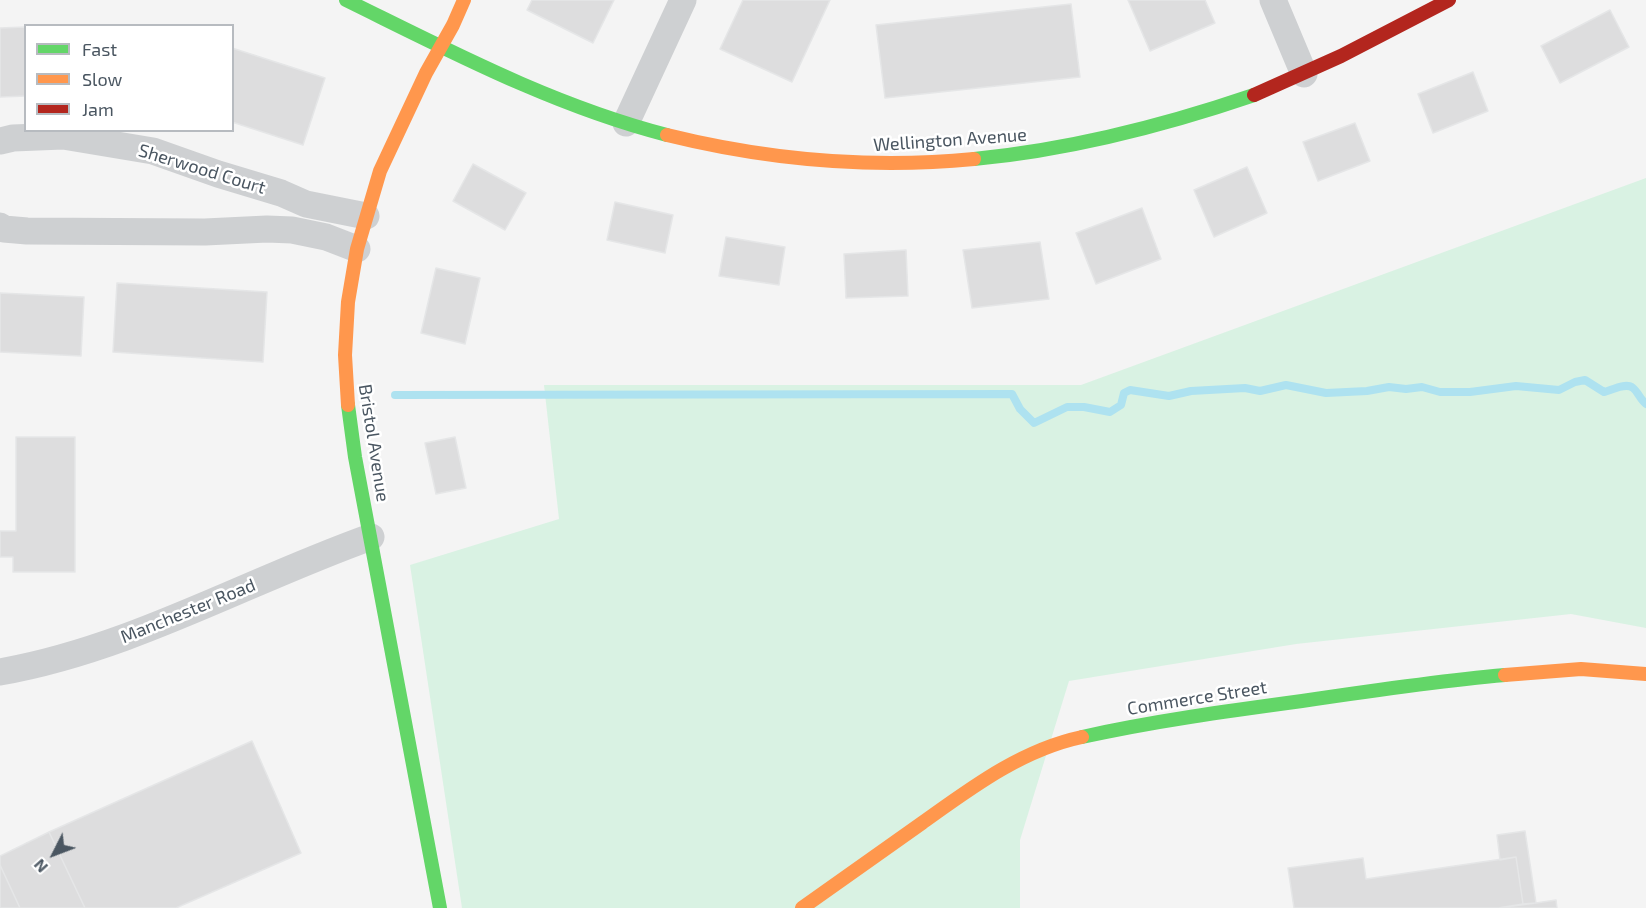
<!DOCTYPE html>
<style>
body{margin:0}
#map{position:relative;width:1646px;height:908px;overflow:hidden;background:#f4f4f4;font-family:"Exo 2",sans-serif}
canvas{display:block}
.legend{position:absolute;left:24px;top:24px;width:210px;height:108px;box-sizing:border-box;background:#fff;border:2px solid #b7bbc0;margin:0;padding:8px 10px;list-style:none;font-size:18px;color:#4a5661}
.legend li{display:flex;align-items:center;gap:12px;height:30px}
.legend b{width:30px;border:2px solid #b7bbc0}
.north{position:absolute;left:24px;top:824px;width:60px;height:60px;-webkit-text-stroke:4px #fff;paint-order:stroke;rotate:228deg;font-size:16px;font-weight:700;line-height:24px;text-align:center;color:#4a5661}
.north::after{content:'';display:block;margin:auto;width:21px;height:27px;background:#4a5661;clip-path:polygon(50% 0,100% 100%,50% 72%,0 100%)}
</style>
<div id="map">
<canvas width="1646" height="908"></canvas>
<ul class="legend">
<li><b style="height:8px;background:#63d668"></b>Fast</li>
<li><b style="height:8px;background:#ff974d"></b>Slow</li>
<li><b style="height:8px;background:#b3261e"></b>Jam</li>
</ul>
<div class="north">N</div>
</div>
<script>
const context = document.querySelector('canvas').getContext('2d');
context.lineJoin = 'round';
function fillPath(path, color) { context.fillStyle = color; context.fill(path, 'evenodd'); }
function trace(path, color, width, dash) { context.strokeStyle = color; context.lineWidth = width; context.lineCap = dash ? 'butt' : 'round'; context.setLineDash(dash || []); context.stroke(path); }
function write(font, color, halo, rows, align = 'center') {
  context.font = font + ' "Exo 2",sans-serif'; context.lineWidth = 5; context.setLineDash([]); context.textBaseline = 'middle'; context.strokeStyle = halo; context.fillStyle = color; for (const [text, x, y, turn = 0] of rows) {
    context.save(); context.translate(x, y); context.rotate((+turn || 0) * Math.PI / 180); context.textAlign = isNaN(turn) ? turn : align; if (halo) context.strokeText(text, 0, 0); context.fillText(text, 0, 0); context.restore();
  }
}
fillPath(new Path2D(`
 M 1646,178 L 1646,628 L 1571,614 L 1296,644 L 1069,681 L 1020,840 L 1020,908 L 462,908 L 410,565 L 559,519 L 544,385 L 1081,385 Z`), '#d9f2e3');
trace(new Path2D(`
 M 395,395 L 1012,394 L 1020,409 L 1034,423 L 1067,407 L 1084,407 L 1110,412 L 1121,405 L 1124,393 L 1130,390 L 1169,396 L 1191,391 L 1245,388 L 1260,391 L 1286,385 L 1326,393 L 1367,391 L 1389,387 L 1406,389 L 1422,387 L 1440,392 L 1470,392 L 1516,386 L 1559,390 L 1575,382 L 1585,380 L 1604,392 C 1612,390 1626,382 1633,388 C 1638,392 1640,399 1646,404`), '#aee2f0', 8);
const building = new Path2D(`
 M 532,0 L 614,0 L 593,43 L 527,10 Z
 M 743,0 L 830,0 L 792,82 L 720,49 Z
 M 1128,0 L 1205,0 L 1215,23 L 1150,51 Z
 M 1071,4 L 1080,77 L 885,98 L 876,25 Z
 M 1610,10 L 1629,47 L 1560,83 L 1541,46 Z
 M 26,27 L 26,96 L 0,97 L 0,28 Z
 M 232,48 L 325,78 L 303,145 L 232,122 Z
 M 1473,72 L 1488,111 L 1433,133 L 1418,94 Z
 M 1355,123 L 1370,161 L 1318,181 L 1303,142 Z
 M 473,164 L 526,193 L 505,230 L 453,201 Z
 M 1247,167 L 1267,213 L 1214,237 L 1194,190 Z
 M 615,202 L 673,215 L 665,253 L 607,240 Z
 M 1142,208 L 1161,259 L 1096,284 L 1076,233 Z
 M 726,237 L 785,247 L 779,285 L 719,276 Z
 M 1040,242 L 1049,299 L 972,308 L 963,250 Z
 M 906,250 L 908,296 L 846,298 L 844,254 Z
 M 436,268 L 480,278 L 465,344 L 421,333 Z
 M 117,283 L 267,292 L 263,362 L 113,352 Z
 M 0,293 L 84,297 L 81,356 L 0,352 Z
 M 16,437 L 75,437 L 75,572 L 13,572 L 13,557 L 0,557 L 0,531 L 16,531 Z
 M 455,437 L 466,488 L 436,494 L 425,443 Z
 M 252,741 L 301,853 L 176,908 L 85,908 L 49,832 Z
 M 1525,831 L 1536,903 L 1523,904 L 1516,857 L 1500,860 L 1497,835 Z
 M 49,832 L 85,908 L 20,908 L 0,865 L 0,856 Z
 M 1516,857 L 1523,904 L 1498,908 L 1294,908 L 1288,868 L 1363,858 L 1366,879 Z
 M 0,865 L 20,908 L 0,908 Z
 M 1556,900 L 1557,908 L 1498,908 L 1536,903 Z`);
fillPath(building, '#ddddde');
trace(building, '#e5e6e7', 1.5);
trace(new Path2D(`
 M 1273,0 L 1304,74
 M 626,123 L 683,0
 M 0,141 L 13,138 L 63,136 L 153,151 L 218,174 L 281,193 L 306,204 L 366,216
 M 0,226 L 4,229 L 27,231 L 205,232 L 267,229 L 292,230 L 326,237 L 357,249
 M 0,672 C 131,649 247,581 371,537`), '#ced0d2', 27);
trace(new Path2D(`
 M 346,0 C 450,51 554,106 667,135
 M 974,159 C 1069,150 1163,126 1254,95
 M 348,405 L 355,457 L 440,908
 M 1082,737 C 1154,721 1228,711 1302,701 C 1369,691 1437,681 1505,675`), '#63d668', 14);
trace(new Path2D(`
 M 667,135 C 768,160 870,169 974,159
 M 348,405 L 345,355 L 348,302 L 357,249 L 380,171 L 426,73 L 453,25 L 464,0
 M 1505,675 L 1581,669 L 1646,674
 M 802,908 C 842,880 882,851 922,823 C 971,788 1021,750 1082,737`), '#ff974d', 14);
trace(new Path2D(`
 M 1254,95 L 1341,56 L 1449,0`), '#b3261e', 14);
write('18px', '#4a5661', '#fff', [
 ["Wellington Avenue",950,140,-4],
 ["Sherwood Court",202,169,17],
 ["Bristol Avenue",374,443,81],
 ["Manchester Road",188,611,-22],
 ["Commerce Street",1197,698,-9]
]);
</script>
